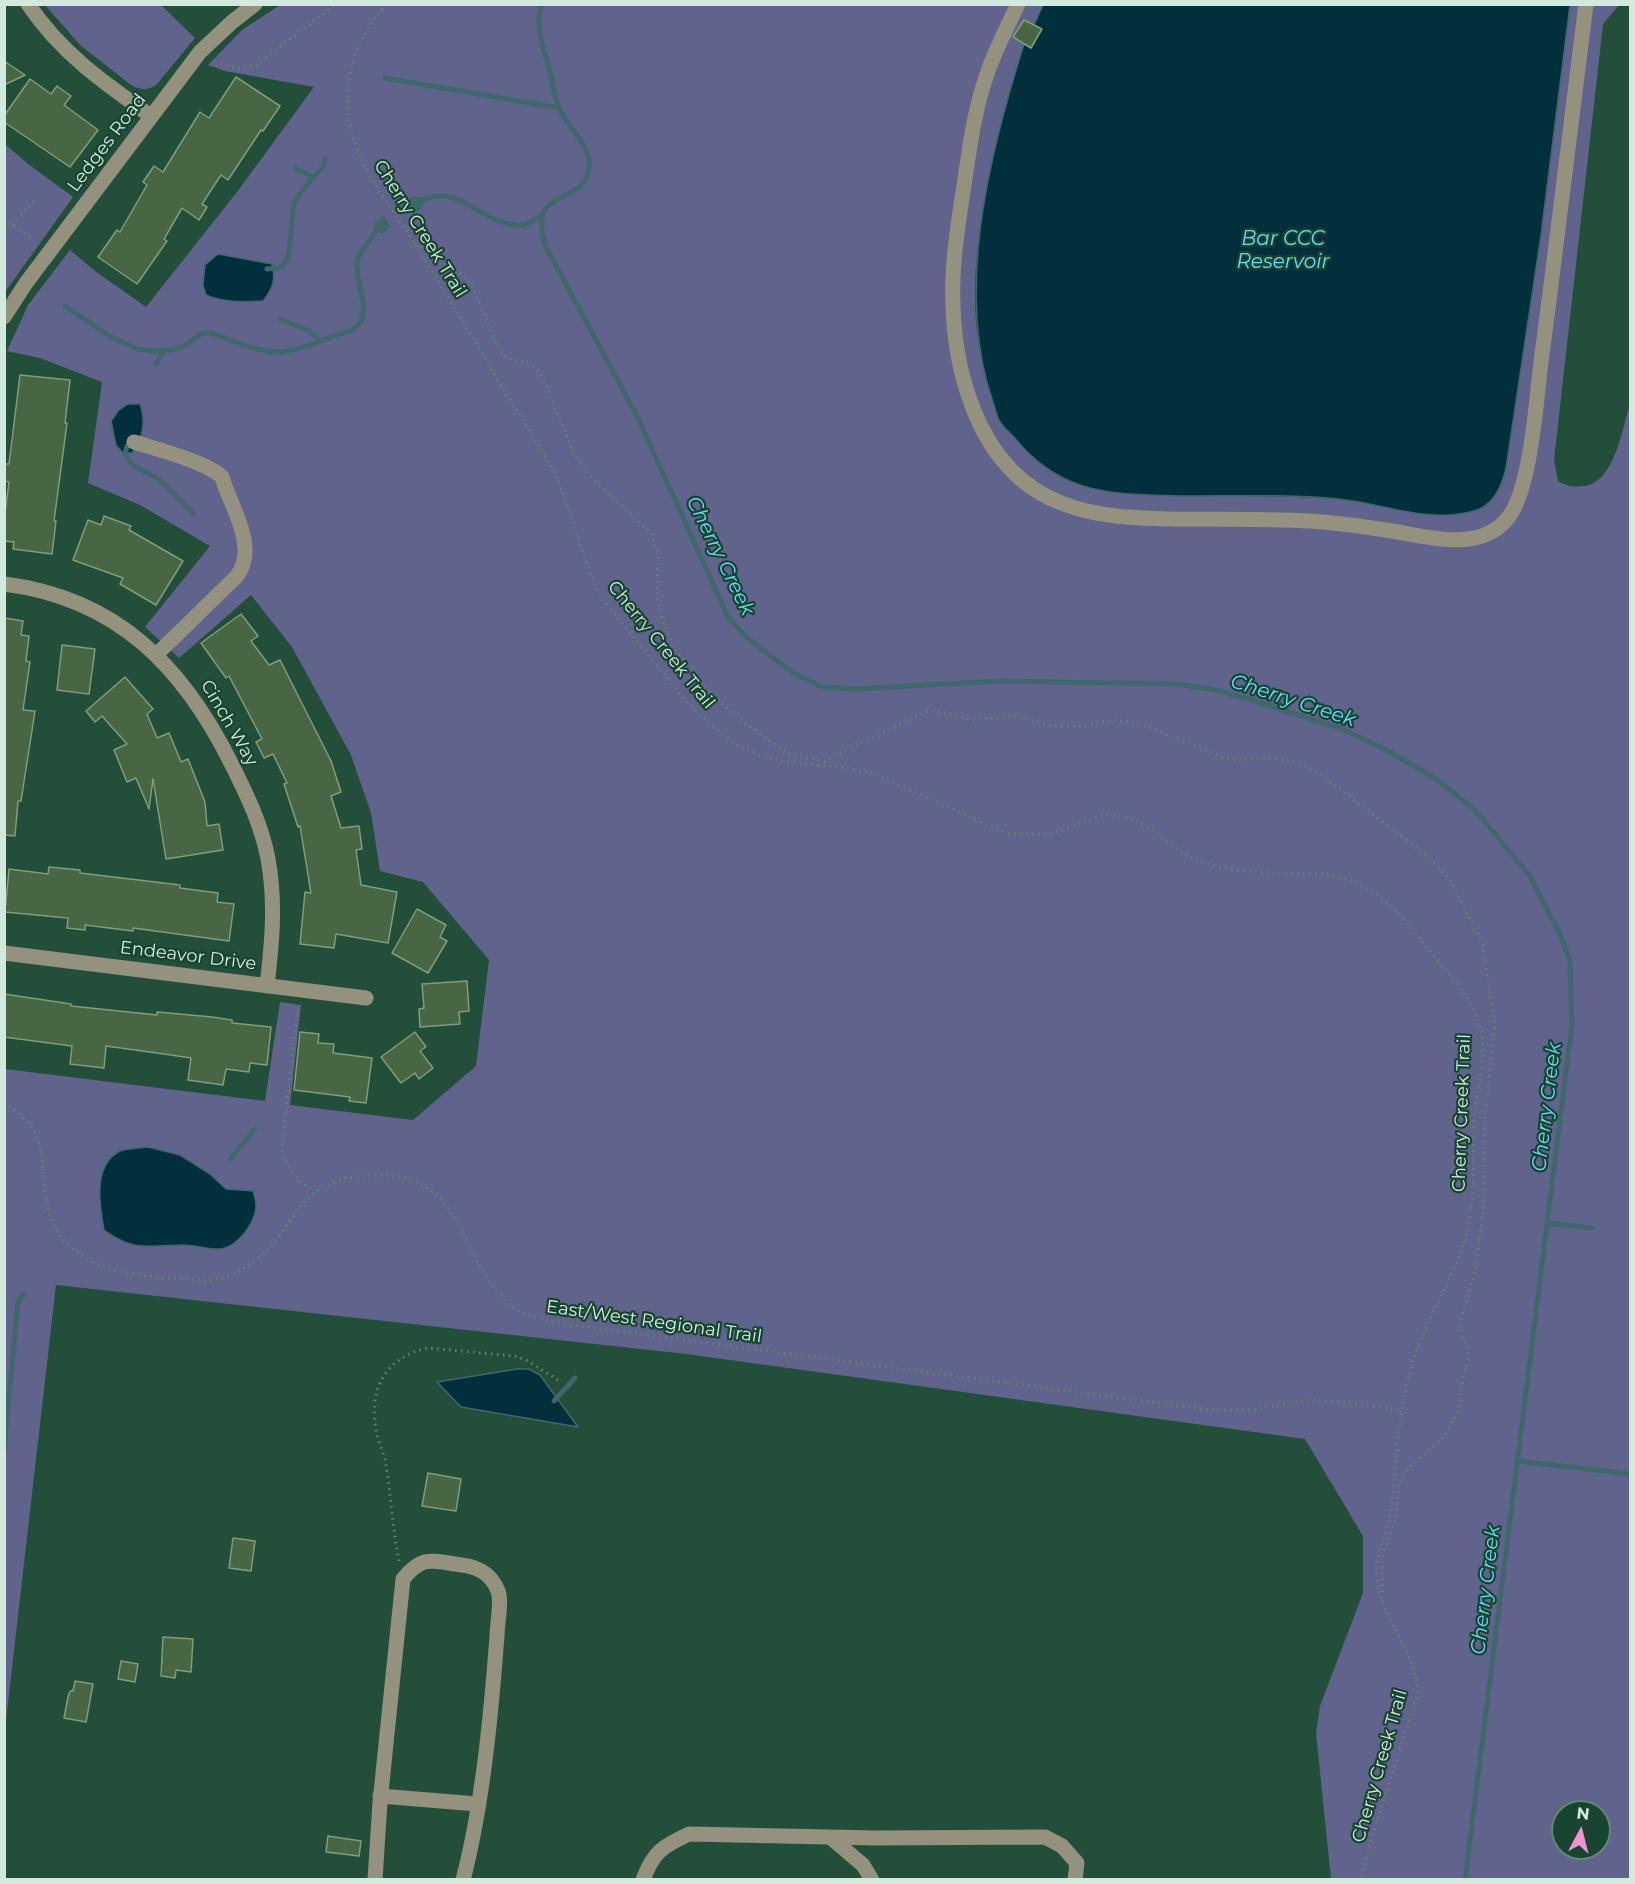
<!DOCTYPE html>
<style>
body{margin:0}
#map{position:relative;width:1635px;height:1884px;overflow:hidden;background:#234f3a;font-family:Montserrat,sans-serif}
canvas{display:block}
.frame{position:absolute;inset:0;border:6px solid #d2eadd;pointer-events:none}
.north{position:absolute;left:1551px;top:1800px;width:60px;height:60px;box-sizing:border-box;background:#174530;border:2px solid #628775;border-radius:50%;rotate:7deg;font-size:16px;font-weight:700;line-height:24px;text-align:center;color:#d2eadd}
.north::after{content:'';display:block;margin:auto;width:21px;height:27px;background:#f591d3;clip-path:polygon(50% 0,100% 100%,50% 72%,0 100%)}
</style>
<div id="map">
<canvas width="1635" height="1884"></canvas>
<div class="frame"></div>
<div class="north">N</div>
</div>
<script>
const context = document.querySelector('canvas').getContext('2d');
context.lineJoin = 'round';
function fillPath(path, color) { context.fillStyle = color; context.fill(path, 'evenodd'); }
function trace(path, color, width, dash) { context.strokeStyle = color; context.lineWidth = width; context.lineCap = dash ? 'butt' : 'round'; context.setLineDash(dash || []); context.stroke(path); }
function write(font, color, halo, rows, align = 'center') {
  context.font = font + ' Montserrat,sans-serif'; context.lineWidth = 4.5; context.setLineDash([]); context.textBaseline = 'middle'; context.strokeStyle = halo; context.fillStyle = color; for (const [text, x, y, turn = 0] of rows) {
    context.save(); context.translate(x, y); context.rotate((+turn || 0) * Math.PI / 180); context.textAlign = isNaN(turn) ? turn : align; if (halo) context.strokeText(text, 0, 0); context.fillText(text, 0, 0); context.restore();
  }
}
fillPath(new Path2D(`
 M 45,5 L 161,5 L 195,38 L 157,84 C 149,91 140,90 131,85 L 80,45 Z
 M 280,5 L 1043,5 L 1034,25 L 1042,29 L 1031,48 L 1024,44 C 1018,62 1014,79 1009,97 C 988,173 967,261 978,340 C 980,355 986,370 989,385 C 992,396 994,409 999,420 C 1002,426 1009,431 1014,437 C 1050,480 1092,492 1147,495 C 1210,496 1273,495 1336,499 C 1377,501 1417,520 1458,513 C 1481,510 1490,503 1502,484 L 1541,235 L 1570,5 L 1619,5 L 1603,24 L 1554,460 L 1558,481 C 1567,487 1575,487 1585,486 C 1615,481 1622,429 1630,404 L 1630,1879 L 1331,1879 L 1316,1733 L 1320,1706 L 1363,1593 L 1363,1536 L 1305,1439 L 686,1354 L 56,1285 L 5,1729 L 5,1069 L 265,1101 L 280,1002 L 301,1005 L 290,1105 L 413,1120 L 476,1066 L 489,960 L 423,882 L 380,871 L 371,813 L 351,755 L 292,647 L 251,595 L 179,658 L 145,627 L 210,546 L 140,505 L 88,483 L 102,382 L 40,358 L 7,351 L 28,305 L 70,250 L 95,271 L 146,307 L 237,192 L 314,87 L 225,71 L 208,65 L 242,30 ZM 1563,1812 L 1599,1812 L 1599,1848 L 1563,1848 Z
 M 5,144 L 28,164 L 73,197 L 5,292 Z`), '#60638c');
const water = new Path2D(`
 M 1043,5 L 1570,5 L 1541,235 L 1506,468 C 1502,486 1493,506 1474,511 C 1429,524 1382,503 1338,499 C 1288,494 1236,496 1186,496 C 1152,495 1116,496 1083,486 C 1055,477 1032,460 1014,437 C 1009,432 1002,426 999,420 C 996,414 995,407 993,402 C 954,291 990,152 1024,44 L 1031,48 L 1041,29 L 1034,25 Z
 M 218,254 L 272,264 C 276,280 273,288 263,301 C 243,302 225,303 206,295 L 203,285 L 205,265 Z
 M 128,404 L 140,404 C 146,420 143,440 132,453 L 122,452 L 116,445 L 111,421 L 119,410 Z
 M 148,1147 L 180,1155 L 210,1174 L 226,1189 L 253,1191 C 254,1195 256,1201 256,1205 C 256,1222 238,1247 220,1249 C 208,1250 196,1245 184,1245 C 148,1245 136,1253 104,1230 C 100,1207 92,1165 120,1151 C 127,1148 140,1148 148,1147 Z
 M 517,1369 L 529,1369 L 540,1375 L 578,1427 L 461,1407 L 437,1382 Z`);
fillPath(water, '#01303c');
trace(water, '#40686c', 1.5);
trace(new Path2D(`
 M 542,4 C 533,27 545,49 550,72 C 553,83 554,97 559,108 C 567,128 592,144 589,169 C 584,208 525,184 546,247 L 637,416 L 728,617 L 744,635 L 790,671 L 822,687 L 856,689 L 1000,681 L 1177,684 L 1216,690 L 1252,700 L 1342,729 L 1390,752 L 1439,781 L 1475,810 L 1529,875 L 1558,930 L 1570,960 L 1572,1024 L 1465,1880
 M 385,78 L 559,108
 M 295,168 L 312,177
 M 408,204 L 414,199 L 420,200
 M 410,207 C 454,179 466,211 505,223 C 510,224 518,226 524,225 C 529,223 535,219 541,216
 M 412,211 L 420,207 L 422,200
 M 377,229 L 382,231 L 388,226
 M 377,229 L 386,222
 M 267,269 C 271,268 277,269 281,267 C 293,263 290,216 294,204 C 301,188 315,177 325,164 L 325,159
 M 65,306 L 111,337 L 137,349 L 152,351 L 173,350 L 186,345 L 202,333 L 211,333 C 230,339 259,353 278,352 C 299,351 318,342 336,335 C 346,332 359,330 362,319 C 367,303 356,281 357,263 C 359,247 377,239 377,223 L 383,219
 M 280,319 L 308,330 L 321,341
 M 156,364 L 164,350
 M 127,446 L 125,454 L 131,464 L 160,480 L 193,513
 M 230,1159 L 255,1129
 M 1547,1223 L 1592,1228
 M 554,1401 L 575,1378
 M 4,1452 L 18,1301 L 24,1294
 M 1518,1461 L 1630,1474`), '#40686c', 5);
const building = new Path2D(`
 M 1024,20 L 1042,29 L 1031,48 L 1013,37 Z
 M 4,61 L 25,75 L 4,85 Z
 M 236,77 L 280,106 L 263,131 L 261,130 L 228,180 L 221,175 L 202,204 L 207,207 L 199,220 L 182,208 L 164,239 L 167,241 L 137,284 L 98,257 L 117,230 L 120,232 L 147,185 L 143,182 L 154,166 L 163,172 L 200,112 L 209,118 Z
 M 30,79 L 51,94 L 57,86 L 71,96 L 64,105 L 98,130 L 70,167 L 4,122 L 4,116 Z
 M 20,375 L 70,380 L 65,423 L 67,423 L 54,521 L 56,521 L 52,554 L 13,549 L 14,542 L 4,541 L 4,521 L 9,482 L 4,481 L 4,464 L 9,464 Z
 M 104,516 L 131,526 L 129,530 L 183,561 L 156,605 L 120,584 L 123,578 L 73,560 L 88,520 L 101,525 Z
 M 241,614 L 258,636 L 251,641 L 269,665 L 280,660 L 331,761 L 341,792 L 331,796 L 341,828 L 359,826 L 362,849 L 356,850 L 361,885 L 397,892 L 388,943 L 336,934 L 334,948 L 300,944 L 305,892 L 311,893 L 300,826 L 298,827 L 284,784 L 287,783 L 273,754 L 264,758 L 256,742 L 262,739 L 229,676 L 226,678 L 201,643 Z
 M 4,618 L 23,621 L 21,635 L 29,636 L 26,661 L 30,662 L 23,710 L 35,711 L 21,801 L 18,801 L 15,836 L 4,835 Z
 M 62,645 L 95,649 L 89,694 L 57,690 Z
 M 125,677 L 153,709 L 147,714 L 157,738 L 169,733 L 181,762 L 188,759 L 205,802 L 207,826 L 219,824 L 223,850 L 166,859 L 153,779 L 149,809 L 136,778 L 127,782 L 114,750 L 127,744 L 102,716 L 95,722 L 86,711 Z
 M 49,867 L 80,870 L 80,873 L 180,885 L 180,888 L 218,893 L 217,902 L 234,904 L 229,941 L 133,928 L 133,931 L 85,925 L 85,930 L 67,928 L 68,918 L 5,912 L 9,869 L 48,874 Z
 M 417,909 L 446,925 L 440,937 L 447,941 L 428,973 L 392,953 Z
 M 467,981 L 469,1011 L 459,1012 L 460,1024 L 420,1027 L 419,1009 L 424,1008 L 422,984 Z
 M 4,994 L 71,1004 L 71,1006 L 157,1015 L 157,1012 L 212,1017 L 232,1020 L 232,1023 L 271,1027 L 267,1065 L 250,1063 L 249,1072 L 226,1069 L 223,1085 L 188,1080 L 191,1058 L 164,1054 L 106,1046 L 104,1068 L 70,1064 L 72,1046 L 4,1037 Z
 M 300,1032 L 319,1034 L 318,1043 L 334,1044 L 333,1053 L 372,1058 L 366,1103 L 349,1101 L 350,1097 L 294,1090 Z
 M 415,1032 L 426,1047 L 420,1051 L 433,1068 L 419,1079 L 415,1073 L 401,1083 L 381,1057 Z
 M 428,1473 L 461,1479 L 456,1511 L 422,1506 Z
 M 233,1538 L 255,1541 L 251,1571 L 229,1568 Z
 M 163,1637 L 193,1639 L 191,1672 L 176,1670 L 175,1678 L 161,1676 Z
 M 121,1661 L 138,1664 L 135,1682 L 118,1679 Z
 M 75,1681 L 93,1684 L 86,1722 L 64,1718 L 68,1697 L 70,1691 L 73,1691 Z
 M 328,1836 L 361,1841 L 359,1856 L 326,1852 Z`);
fillPath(building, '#486544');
trace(building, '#809e7b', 1.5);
trace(new Path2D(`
 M 387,4 C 357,37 342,76 349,121 C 357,167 390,206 415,244 C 444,290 472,337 500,384 C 518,412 536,440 552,469 C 573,510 580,556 601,597 L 686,701 L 708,723 L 738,745 L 760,755 L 786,762 L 847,768 L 872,773 L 1004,832 C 1027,837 1050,835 1072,827 C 1086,822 1097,814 1113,815 C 1148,817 1170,851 1201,862 C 1225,869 1251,872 1276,873 C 1300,874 1328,872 1351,880 C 1384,893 1409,924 1430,951 C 1449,974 1474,1001 1481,1030 C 1487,1056 1478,1085 1475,1111 C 1471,1155 1478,1200 1464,1243 C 1450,1285 1424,1322 1412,1365 C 1398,1411 1397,1460 1391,1508 C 1389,1527 1379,1544 1377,1563 C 1372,1611 1416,1647 1418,1693 L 1373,1834 L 1361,1880
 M 221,64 L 240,69 L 257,64 L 336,4
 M 4,219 L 33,239
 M 13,225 L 36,199
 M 415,243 L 435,258 L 459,272 L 471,284 L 500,352 L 506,358 L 532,365 L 541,375 L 575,456 L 592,478 L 652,534 L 658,555 L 657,599 L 665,628 L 675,649 L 695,671 L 703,686 L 740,719 L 789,755 L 826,761 L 851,746 L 887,732 L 928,711 L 948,713 L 973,720 L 1016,715 L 1046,725 L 1064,726 L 1081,726 L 1111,720 L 1128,721 L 1152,728 L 1222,757 L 1237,760 L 1273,758 L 1303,764 L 1324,777 L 1414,846 L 1435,864 L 1450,880 L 1482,942 L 1495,1024 L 1485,1119 L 1483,1212 L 1475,1271 L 1460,1323 L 1462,1335 L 1468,1348 L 1468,1359 L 1461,1388 L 1458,1412 L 1446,1434 L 1406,1471 L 1399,1483 L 1395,1521 L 1382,1557 L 1383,1596
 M 297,1013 L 282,1148 C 284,1169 299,1180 314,1193
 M 4,1103 C 15,1110 28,1120 34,1131 C 44,1148 42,1170 45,1189 C 47,1199 48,1214 53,1224 C 62,1242 81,1258 100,1265 C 130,1277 166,1277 198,1280 C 231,1283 259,1261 279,1236 C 290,1222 298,1207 312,1194 C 327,1182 348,1176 367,1176 C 383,1175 397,1175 412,1180 C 465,1199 468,1269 507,1303 C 521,1315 539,1319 557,1323 L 1219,1411 L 1249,1410 L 1308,1400 L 1340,1402 L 1401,1410
 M 399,1561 C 393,1530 391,1497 386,1465 C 385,1455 379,1445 377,1434 C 367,1392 384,1357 428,1348 L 514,1356 L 526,1360 L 561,1382`), '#5f8572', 3, [1.5, 4.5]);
trace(new Path2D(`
 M 28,4 C 61,53 104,83 151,116
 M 1018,4 C 1007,28 995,50 987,74 C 975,108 970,144 965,179 C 960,212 954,245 953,278 C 950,363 975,472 1064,504 C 1097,517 1135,518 1170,519 C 1221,520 1272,518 1323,522 C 1346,524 1369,527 1392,531 C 1428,537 1480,553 1508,518 C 1531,489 1536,401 1541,362 C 1557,243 1570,124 1586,4
 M 4,317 L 26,283 L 200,52 L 232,22 L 255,4
 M 134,442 C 156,449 207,462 222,477 C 230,506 259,547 237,576 L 156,655
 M 4,584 C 118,598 184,668 232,765 C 247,795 262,826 268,859 C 276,902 272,943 267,986
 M 4,953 L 366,998
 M 380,1796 L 477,1804
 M 830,1837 L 863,1865 L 872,1880
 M 375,1880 L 380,1802 L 403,1579 C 421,1557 429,1560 455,1564 C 475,1566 490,1571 498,1591 C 502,1600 497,1625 497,1636 C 491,1715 483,1803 463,1880
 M 643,1880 C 653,1852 663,1846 689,1834 L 876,1838 L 1045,1837 L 1062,1846 L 1077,1863 L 1075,1880`), '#94917e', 15);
write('18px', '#d2eadd', '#174530', [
 ["Ledges Road",107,143,-53],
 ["Cherry Creek Trail",420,229,58],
 ["Cherry Creek Trail",661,645,51],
 ["Cinch Way",229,723,60],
 ["Endeavor Drive",188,956,7],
 ["Cherry Creek Trail",1462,1113,-88],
 ["East/West Regional Trail",654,1322,8],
 ["Cherry Creek Trail",1380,1766,-74]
]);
write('italic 20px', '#64d9fc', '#174530', [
 ["Bar CCC",1283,239],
 ["Reservoir",1283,262],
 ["Cherry Creek",720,556,64],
 ["Cherry Creek",1293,701,18],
 ["Cherry Creek",1547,1107,-83],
 ["Cherry Creek",1486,1590,-83]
]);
</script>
